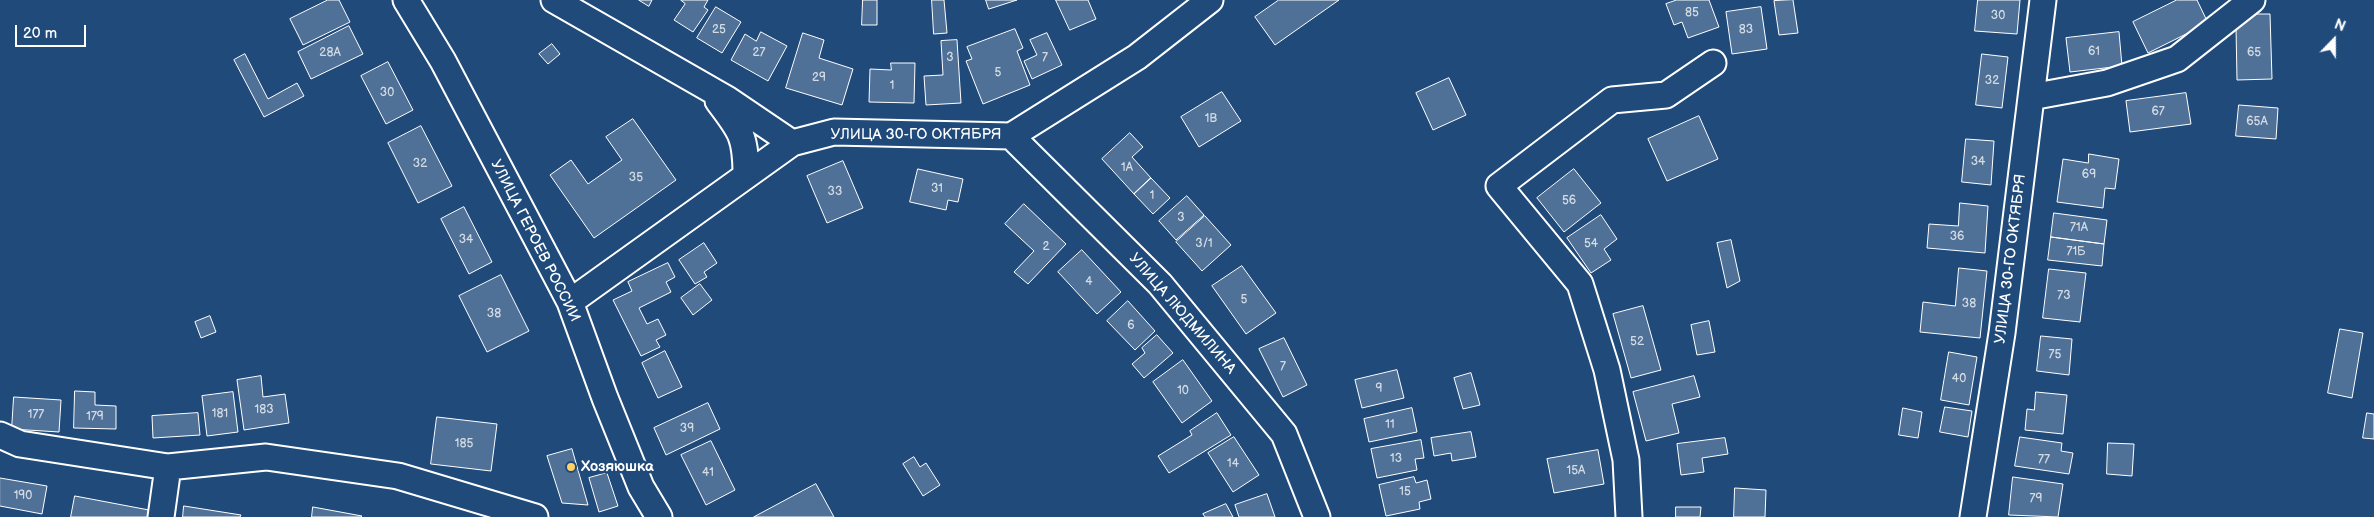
<!DOCTYPE html>
<meta charset="utf-8">
<style>
body{margin:0}
#map{position:relative;width:2374px;height:517px;overflow:hidden;background:#1f4a7a;font-family:"Balsamiq Sans",sans-serif}
canvas{display:block}
.north{position:absolute;left:2309px;top:15px;width:50px;height:50px;-webkit-text-stroke:4px #1f4a7a;paint-order:stroke;rotate:22deg;font-size:14px;font-weight:700;line-height:20px;text-align:center;color:#fff}
.north::after{content:'';display:block;margin:auto;width:18px;height:22px;background:#fff;clip-path:polygon(50% 0,100% 100%,50% 72%,0 100%)}
.scale{position:absolute;left:15px;top:25px;width:71px;height:22px;box-sizing:border-box;border:2px solid #fff;border-top:0;padding-left:6px;font-size:15px;line-height:18px;white-space:nowrap;color:#fff;-webkit-text-stroke:4px #1f4a7a;paint-order:stroke}
</style>
<div id="map">
<canvas width="2374" height="517"></canvas>
<div class="north">N</div>
<div class="scale">20 m</div>
</div>
<script>
const context = document.querySelector('canvas').getContext('2d');
context.lineJoin = 'round';
function fillPath(path, color) { context.fillStyle = color; context.fill(path, 'evenodd'); }
function trace(path, color, width, dash) { context.strokeStyle = color; context.lineWidth = width; context.lineCap = dash ? 'butt' : 'round'; context.setLineDash(dash || []); context.stroke(path); }
function write(font, color, halo, rows, align = 'center') {
  context.font = font + ' "Balsamiq Sans",sans-serif'; context.lineWidth = 5; context.setLineDash([]); context.textBaseline = 'middle'; context.strokeStyle = halo; context.fillStyle = color; for (const [text, x, y, turn = 0] of rows) {
    context.save(); context.translate(x, y); context.rotate((+turn || 0) * Math.PI / 180); context.textAlign = isNaN(turn) ? turn : align; if (halo) context.strokeText(text, 0, 0); context.fillText(text, 0, 0); context.restore();
  }
}
const building = new Path2D(`
 M 328,0 L 339,0 L 350,22 L 303,45 L 290,19 Z
 M 639,0 L 652,0 L 649,6 Z
 M 681,0 L 708,0 L 704,7 L 708,10 L 693,32 L 674,20 L 685,4 Z
 M 863,0 L 877,0 L 877,25 L 862,25 Z
 M 932,0 L 944,0 L 947,33 L 934,34 Z
 M 986,0 L 1017,0 L 989,9 Z
 M 1056,0 L 1088,0 L 1096,19 L 1070,30 Z
 M 1279,0 L 1339,0 L 1275,45 L 1255,17 Z
 M 1677,0 L 1709,0 L 1719,27 L 1688,38 L 1682,22 L 1674,25 L 1666,4 Z
 M 1793,0 L 1798,33 L 1779,35 L 1774,1 Z
 M 1978,0 L 2020,0 L 2017,34 L 1975,31 Z
 M 2177,0 L 2197,0 L 2208,23 L 2148,53 L 2133,22 Z
 M 716,7 L 741,22 L 722,53 L 697,38 Z
 M 1761,7 L 1767,49 L 1732,54 L 1726,12 Z
 M 2248,14 L 2270,14 L 2272,79 L 2237,80 L 2236,27 Z
 M 349,26 L 363,54 L 311,79 L 298,52 Z
 M 1015,29 L 1023,48 L 1017,51 L 1030,85 L 983,104 L 966,61 L 972,59 L 967,47 Z
 M 761,32 L 787,46 L 768,81 L 731,60 L 745,34 L 756,41 Z
 M 2119,32 L 2122,66 L 2070,72 L 2066,38 Z
 M 803,33 L 824,40 L 819,58 L 853,69 L 842,105 L 786,88 Z
 M 1047,33 L 1062,65 L 1032,79 L 1024,61 L 1037,55 L 1030,40 Z
 M 957,40 L 961,103 L 926,105 L 924,76 L 943,75 L 941,41 Z
 M 552,44 L 560,54 L 548,64 L 539,54 Z
 M 245,54 L 268,99 L 297,83 L 304,96 L 264,117 L 234,60 Z
 M 1982,54 L 2008,57 L 2002,108 L 1976,105 Z
 M 388,62 L 413,110 L 386,124 L 361,76 Z
 M 891,63 L 915,63 L 914,103 L 869,102 L 870,69 L 891,70 Z
 M 1449,78 L 1466,115 L 1433,130 L 1416,93 Z
 M 1222,92 L 1241,121 L 1199,147 L 1181,117 Z
 M 2186,93 L 2191,124 L 2130,132 L 2126,101 Z
 M 2239,105 L 2278,108 L 2276,139 L 2236,136 Z
 M 1699,116 L 1718,159 L 1667,181 L 1648,139 Z
 M 633,119 L 676,180 L 594,238 L 550,175 L 571,160 L 588,184 L 622,160 L 606,137 Z
 M 421,126 L 452,186 L 418,203 L 388,143 Z
 M 1130,133 L 1143,147 L 1132,157 L 1151,178 L 1134,194 L 1102,159 Z
 M 1966,139 L 1994,141 L 1991,185 L 1962,182 Z
 M 2089,154 L 2119,159 L 2115,189 L 2105,188 L 2103,208 L 2057,202 L 2063,159 L 2088,163 Z
 M 843,161 L 863,208 L 827,223 L 807,176 Z
 M 918,169 L 963,179 L 958,202 L 948,200 L 946,210 L 910,202 Z
 M 1574,169 L 1601,203 L 1564,232 L 1537,198 Z
 M 1151,178 L 1170,198 L 1153,214 L 1134,194 Z
 M 1187,196 L 1204,215 L 1176,240 L 1159,221 Z
 M 1960,203 L 1988,206 L 1985,253 L 1927,248 L 1929,224 L 1958,226 Z
 M 1024,204 L 1066,244 L 1028,284 L 1014,272 L 1034,251 L 1005,224 Z
 M 464,207 L 492,262 L 469,274 L 441,219 Z
 M 2054,213 L 2107,220 L 2104,244 L 2051,237 Z
 M 1601,215 L 1617,239 L 1604,249 L 1611,260 L 1591,273 L 1567,238 Z
 M 1205,216 L 1231,245 L 1202,271 L 1176,242 Z
 M 2051,237 L 2104,244 L 2102,266 L 2048,260 Z
 M 1731,240 L 1740,281 L 1727,288 L 1717,243 Z
 M 704,243 L 717,263 L 704,272 L 707,277 L 695,284 L 679,260 Z
 M 1082,250 L 1121,292 L 1097,314 L 1058,272 Z
 M 668,263 L 675,277 L 666,282 L 671,292 L 639,308 L 647,324 L 658,319 L 666,335 L 656,340 L 660,347 L 641,356 L 613,300 L 632,291 L 628,282 Z
 M 1242,266 L 1276,313 L 1246,334 L 1212,286 Z
 M 1959,268 L 1987,271 L 1980,338 L 1920,332 L 1923,302 L 1955,306 Z
 M 2049,269 L 2086,273 L 2080,322 L 2043,318 Z
 M 501,275 L 529,331 L 487,352 L 459,296 Z
 M 700,284 L 712,300 L 693,315 L 681,298 Z
 M 1128,301 L 1155,331 L 1135,350 L 1107,321 Z
 M 1643,306 L 1661,370 L 1631,378 L 1613,314 Z
 M 210,316 L 216,332 L 201,338 L 195,322 Z
 M 1709,321 L 1715,352 L 1697,355 L 1691,325 Z
 M 2340,329 L 2363,333 L 2352,398 L 2328,393 Z
 M 1157,335 L 1173,353 L 1144,378 L 1132,364 L 1145,353 L 1142,348 Z
 M 2041,336 L 2072,339 L 2069,375 L 2037,371 Z
 M 1284,338 L 1307,385 L 1283,397 L 1259,349 Z
 M 665,351 L 682,387 L 658,398 L 642,363 Z
 M 1949,352 L 1977,357 L 1969,405 L 1941,400 Z
 M 1183,360 L 1212,401 L 1182,423 L 1153,382 Z
 M 1397,370 L 1404,398 L 1362,408 L 1355,380 Z
 M 1471,373 L 1480,405 L 1463,409 L 1454,378 Z
 M 261,376 L 263,397 L 285,394 L 289,423 L 244,430 L 237,380 Z
 M 1694,376 L 1700,397 L 1672,404 L 1679,433 L 1646,441 L 1633,392 Z
 M 75,391 L 95,392 L 95,405 L 116,406 L 116,429 L 74,428 Z
 M 233,392 L 238,432 L 207,436 L 202,396 Z
 M 2036,392 L 2067,395 L 2063,434 L 2025,430 L 2027,409 L 2034,410 Z
 M 14,397 L 61,400 L 59,432 L 12,429 Z
 M 708,403 L 720,429 L 666,455 L 654,428 Z
 M 1945,407 L 1972,411 L 1968,437 L 1940,432 Z
 M 1412,408 L 1417,432 L 1369,442 L 1364,419 Z
 M 1903,408 L 1922,412 L 1918,438 L 1899,435 Z
 M 198,413 L 200,435 L 153,438 L 152,416 Z
 M 1217,413 L 1231,435 L 1169,473 L 1158,456 L 1192,435 L 1190,431 Z
 M 2367,413 L 2374,414 L 2374,439 L 2363,438 Z
 M 437,417 L 497,424 L 491,471 L 431,464 Z
 M 1471,432 L 1476,457 L 1452,461 L 1451,453 L 1434,456 L 1431,438 Z
 M 1234,437 L 1259,475 L 1233,492 L 1208,453 Z
 M 2020,437 L 2062,443 L 2061,451 L 2073,453 L 2069,474 L 2015,466 Z
 M 1725,438 L 1728,454 L 1702,458 L 1704,472 L 1681,475 L 1677,444 Z
 M 1421,440 L 1424,458 L 1415,459 L 1417,470 L 1377,478 L 1371,449 Z
 M 711,441 L 735,490 L 706,505 L 681,455 Z
 M 2108,443 L 2134,444 L 2132,476 L 2107,474 Z
 M 572,449 L 588,505 L 562,503 L 547,456 Z
 M 1598,450 L 1604,484 L 1554,493 L 1547,459 Z
 M 914,457 L 920,467 L 926,463 L 940,485 L 923,496 L 903,464 Z
 M 607,473 L 618,506 L 599,512 L 589,478 Z
 M 1414,477 L 1416,483 L 1427,480 L 1431,499 L 1419,502 L 1420,509 L 1386,516 L 1379,485 Z
 M 2013,477 L 2063,484 L 2058,517 L 2009,515 Z
 M 0,478 L 47,486 L 42,514 L 0,506 Z
 M 816,484 L 834,517 L 754,517 Z
 M 1735,488 L 1766,490 L 1765,517 L 1734,517 Z
 M 1267,494 L 1275,517 L 1239,517 L 1235,505 Z
 M 75,496 L 149,510 L 148,517 L 71,517 Z
 M 1226,504 L 1233,517 L 1205,517 L 1203,514 Z
 M 184,506 L 241,515 L 240,517 L 183,517 Z
 M 313,507 L 362,516 L 361,517 L 312,517 Z
 M 1676,507 L 1701,507 L 1700,517 L 1676,517 Z`);
fillPath(building, '#507197');
trace(building, '#fff', 1);
const street = new Path2D(`
 M 406,0 L 443,61 L 570,302 L 605,398 L 641,487 L 659,517
 M 554,0 L 727,99 L 792,143 L 570,302
 M 2031,97 L 2107,83 L 2177,59 L 2252,0
 M 718,101 C 741,131 746,137 746,175
 M 1011,136 L 1160,284 L 1284,434 L 1317,517
 M 792,143 L 834,132 L 1011,136 L 1137,57 L 1210,0
 M 0,435 L 20,444 L 168,467 L 266,457 L 398,476 L 535,517
 M 161,517 L 168,467
 M 1629,517 L 1626,460 L 1607,370 L 1580,284 L 1499,186 L 1612,100 L 1666,95 L 1713,63
 M 1973,517 L 2002,333 L 2043,0`);
trace(street, '#fff', 29);
trace(street, '#1f4a7a', 25);
for (const [x, y, r, color] of [
 [571,467,5,"#ffd166"]
]) { const dot = new Path2D(); dot.arc(x, y, r, 0, 2 * Math.PI); context.fillStyle = color; context.fill(dot); trace(dot, '#1f4a7a', 2); }
write('12px', '#d3dce5', null, [
 ["85",1692,13],
 ["30",1998,16],
 ["25",719,30],
 ["83",1746,30],
 ["61",2094,52],
 ["28А",330,53],
 ["27",759,53],
 ["65",2254,53],
 ["3",950,58],
 ["7",1045,58],
 ["5",998,73],
 ["29",819,78],
 ["32",1992,81],
 ["1",892,86],
 ["30",387,93],
 ["67",2158,112],
 ["1В",1211,119],
 ["65А",2257,122],
 ["34",1978,162],
 ["32",420,164],
 ["1А",1127,168],
 ["69",2089,175],
 ["35",636,178],
 ["31",937,189],
 ["33",835,192],
 ["1",1152,196],
 ["56",1569,201],
 ["3",1181,218],
 ["71А",2079,228],
 ["36",1957,237],
 ["34",466,240],
 ["3/1",1204,244],
 ["54",1591,244],
 ["2",1046,247],
 ["71Б",2076,252],
 ["4",1089,282],
 ["73",2064,296],
 ["5",1244,300],
 ["38",1969,304],
 ["38",494,314],
 ["6",1131,326],
 ["52",1637,342],
 ["75",2055,355],
 ["7",1283,367],
 ["40",1959,379],
 ["9",1379,389],
 ["10",1183,391],
 ["183",264,410],
 ["181",220,414],
 ["177",36,415],
 ["179",95,417],
 ["11",1390,425],
 ["39",687,429],
 ["185",464,444],
 ["13",1396,459],
 ["77",2044,460],
 ["14",1233,464],
 ["15А",1576,471],
 ["41",708,473],
 ["15",1405,492],
 ["190",23,496],
 ["79",2036,499]
]);
write('15px', '#fff', '#1f4a7a', [
 ["УЛИЦА 30-ГО ОКТЯБРЯ",916,135],
 ["УЛИЦА ГЕРОЕВ РОССИИ",535,241,63],
 ["УЛИЦА 30-ГО ОКТЯБРЯ",2011,259,-83],
 ["УЛИЦА ЛЮДМИЛИНА",1182,314,49]
]);
write('bold 15px', '#fff', '#1f4a7a', [
 ["Хозяюшка",581,467]
], 'left');
</script>
